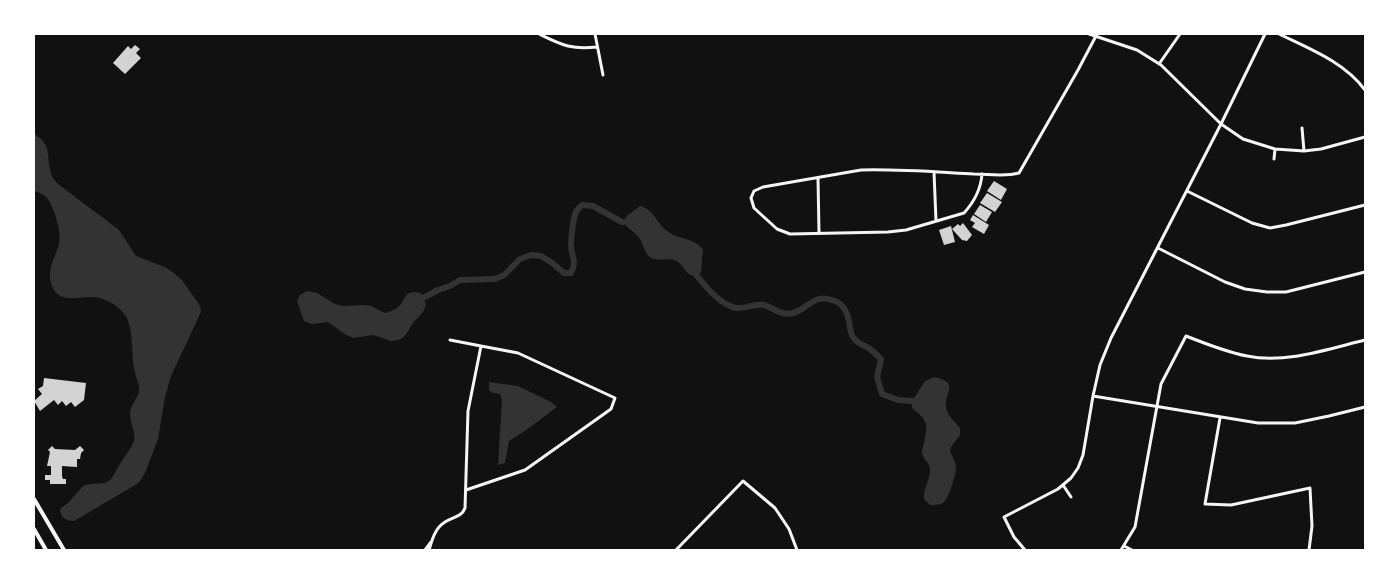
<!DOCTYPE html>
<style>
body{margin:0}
#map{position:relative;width:1399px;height:584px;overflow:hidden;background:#111;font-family:"Alegreya Sans",sans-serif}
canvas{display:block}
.frame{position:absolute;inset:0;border:35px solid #fff;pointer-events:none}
</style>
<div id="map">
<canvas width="1399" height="584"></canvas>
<div class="frame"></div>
</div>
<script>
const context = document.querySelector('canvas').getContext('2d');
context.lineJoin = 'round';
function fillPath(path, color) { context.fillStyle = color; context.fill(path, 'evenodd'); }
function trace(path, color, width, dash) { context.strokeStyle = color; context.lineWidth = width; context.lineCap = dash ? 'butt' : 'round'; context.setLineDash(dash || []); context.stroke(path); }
fillPath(new Path2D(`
 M 34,134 C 54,145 45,159 52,176 C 53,179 56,182 58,184 L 119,230 L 136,256 L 165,267 L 174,273 L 182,280 L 189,290 L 200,306 L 201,312 L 171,376 L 165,397 L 158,439 L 145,473 L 140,481 L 137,484 L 74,521 C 66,521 60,517 60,509 L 69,502 L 83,486 L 89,484 L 105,483 L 110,480 C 115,475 116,469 120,464 C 124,457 131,449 134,441 C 136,433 130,423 130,414 C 130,405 137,400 139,392 C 140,384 135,376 134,368 C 131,353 134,328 125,315 C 119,306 105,298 94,297 C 80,296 60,304 53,288 C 45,272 55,258 59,244 C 62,234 54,206 47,198 C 44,194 38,192 34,191 Z
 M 640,206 C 655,210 656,223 667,231 C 678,240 691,236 703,249 L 701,272 L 697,276 C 685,276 686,268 678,262 C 670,256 659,262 651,258 C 644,254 644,245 640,239 C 635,232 628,228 622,222 L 628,215 Z
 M 307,291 L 317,293 L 335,304 L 343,306 L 364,305 L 371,306 L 385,313 C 389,312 394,310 397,308 C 407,300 402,289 421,293 L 426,305 L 423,312 L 413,323 L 405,336 L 399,340 L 390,341 L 380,337 L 373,335 L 354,338 L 346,335 L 328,322 L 312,324 L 304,321 L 297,301 L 300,295 Z
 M 934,377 C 963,383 941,394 947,411 C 949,417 956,423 960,428 L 960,435 L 951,447 L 950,452 C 953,457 955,461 956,467 C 956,475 949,498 943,503 C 939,505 934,505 930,505 L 924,499 C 923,489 929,482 930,472 C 931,462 923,461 922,452 C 922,450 923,446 924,443 C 928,425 928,420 912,408 L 912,401 L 925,381 Z
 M 489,382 L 518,386 L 551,402 L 557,407 L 525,431 L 509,441 L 505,463 L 498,465 L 502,400 L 500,394 L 493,393 L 489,390 Z`), '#333');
trace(new Path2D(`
 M 697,276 C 706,287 721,306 737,308 C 746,309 755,303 764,305 C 774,308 781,316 793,313 C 809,309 813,292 835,301 C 846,305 849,318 850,328 C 851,332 851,335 853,337 C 857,344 864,345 870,349 C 874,352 878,356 881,359 L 877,377 L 882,394 L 898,400 L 912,401
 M 423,298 L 438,290 L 450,286 L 460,280 L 495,279 L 504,275 L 520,259 L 531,255 L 541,256 L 551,262 L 564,273 L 571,273 C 577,262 572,258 571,246 C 571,239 573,218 576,212 C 577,209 580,207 582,205 L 593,206 L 622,222`), '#333', 6);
fillPath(new Path2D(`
 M 135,45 L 140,49 L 136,53 L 141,58 L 125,74 L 113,63 L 128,46 L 131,49 Z
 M 994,181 L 1007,189 L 1001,200 L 987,191 Z
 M 987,193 L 1002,202 L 995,212 L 980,203 Z
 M 980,205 L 992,212 L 986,222 L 974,214 Z
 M 973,215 L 989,225 L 984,234 L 972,227 L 975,223 L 970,220 Z
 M 963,223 L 972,235 L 967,241 L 962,240 L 952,229 L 958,224 L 960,226 Z
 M 951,226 L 955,242 L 944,245 L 939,230 Z
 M 44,378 L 86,383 L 84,400 L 75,407 L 71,402 L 66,406 L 62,401 L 58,405 L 54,400 L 40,411 L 34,401 L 42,394 L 38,389 L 43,386 Z
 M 52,446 L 55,449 L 75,450 L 80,446 L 84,450 L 81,453 L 80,459 L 77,459 L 77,467 L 62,466 L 62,476 L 63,479 L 66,479 L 66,484 L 50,484 L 50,480 L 45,480 L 45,475 L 51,475 L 51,466 L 47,466 L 50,452 L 48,450 Z`), '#d3d3d3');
trace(new Path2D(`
 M 539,34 C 562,45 571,50 597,47
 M 595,34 L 603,75
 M 1089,34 L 1137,50 L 1161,65 L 1221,124 L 1243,139 L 1275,149 L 1304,151 L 1321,149 L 1365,137
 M 1279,34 C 1310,49 1344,62 1365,90
 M 1159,64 L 1180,34
 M 1302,128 L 1304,151
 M 1274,159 L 1275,149
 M 934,172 L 936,221
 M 982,174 C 981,188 974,202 964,213 L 906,230 L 888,232 L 790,234 L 777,229 L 754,208 L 751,198 L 754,191 L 763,187 L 861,170 C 898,169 936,172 974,174 C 989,174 1005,177 1019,173 L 1078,70 L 1097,34
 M 818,178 L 819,233
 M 1187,191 L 1252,223 L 1270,228 L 1286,225 L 1365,205
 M 1158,248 L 1225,282 L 1245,289 L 1267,292 L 1286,292 L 1365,272
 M 450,340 L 481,346
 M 1093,396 L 1258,423 L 1295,423 L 1329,416 L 1365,407
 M 1220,418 L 1205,504 L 1231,505 L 1310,488 L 1312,526 L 1309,550
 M 1063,485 L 1071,497
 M 1124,546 L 1132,550
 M 425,550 L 431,542
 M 429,550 C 432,540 435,528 445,522 C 452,517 462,517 465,508 L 468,411 L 481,346 L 518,353 L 615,398 L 611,409 L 525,470 L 466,490
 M 676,550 L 743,481 L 775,508 L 789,529 L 797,550
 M 1025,550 L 1014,537 L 1004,517 L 1058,489 L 1071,478 L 1078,468 L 1083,455 L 1093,396 L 1100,365 L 1111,338 L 1221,124 L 1265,34
 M 1121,550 L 1135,527 L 1161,384 L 1186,336 C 1206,344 1226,352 1247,356 C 1285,364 1328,349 1365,340`), '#f5f5f5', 3);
trace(new Path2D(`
 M 34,499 L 64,550
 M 34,529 L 46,550`), '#f5f5f5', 4);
</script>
